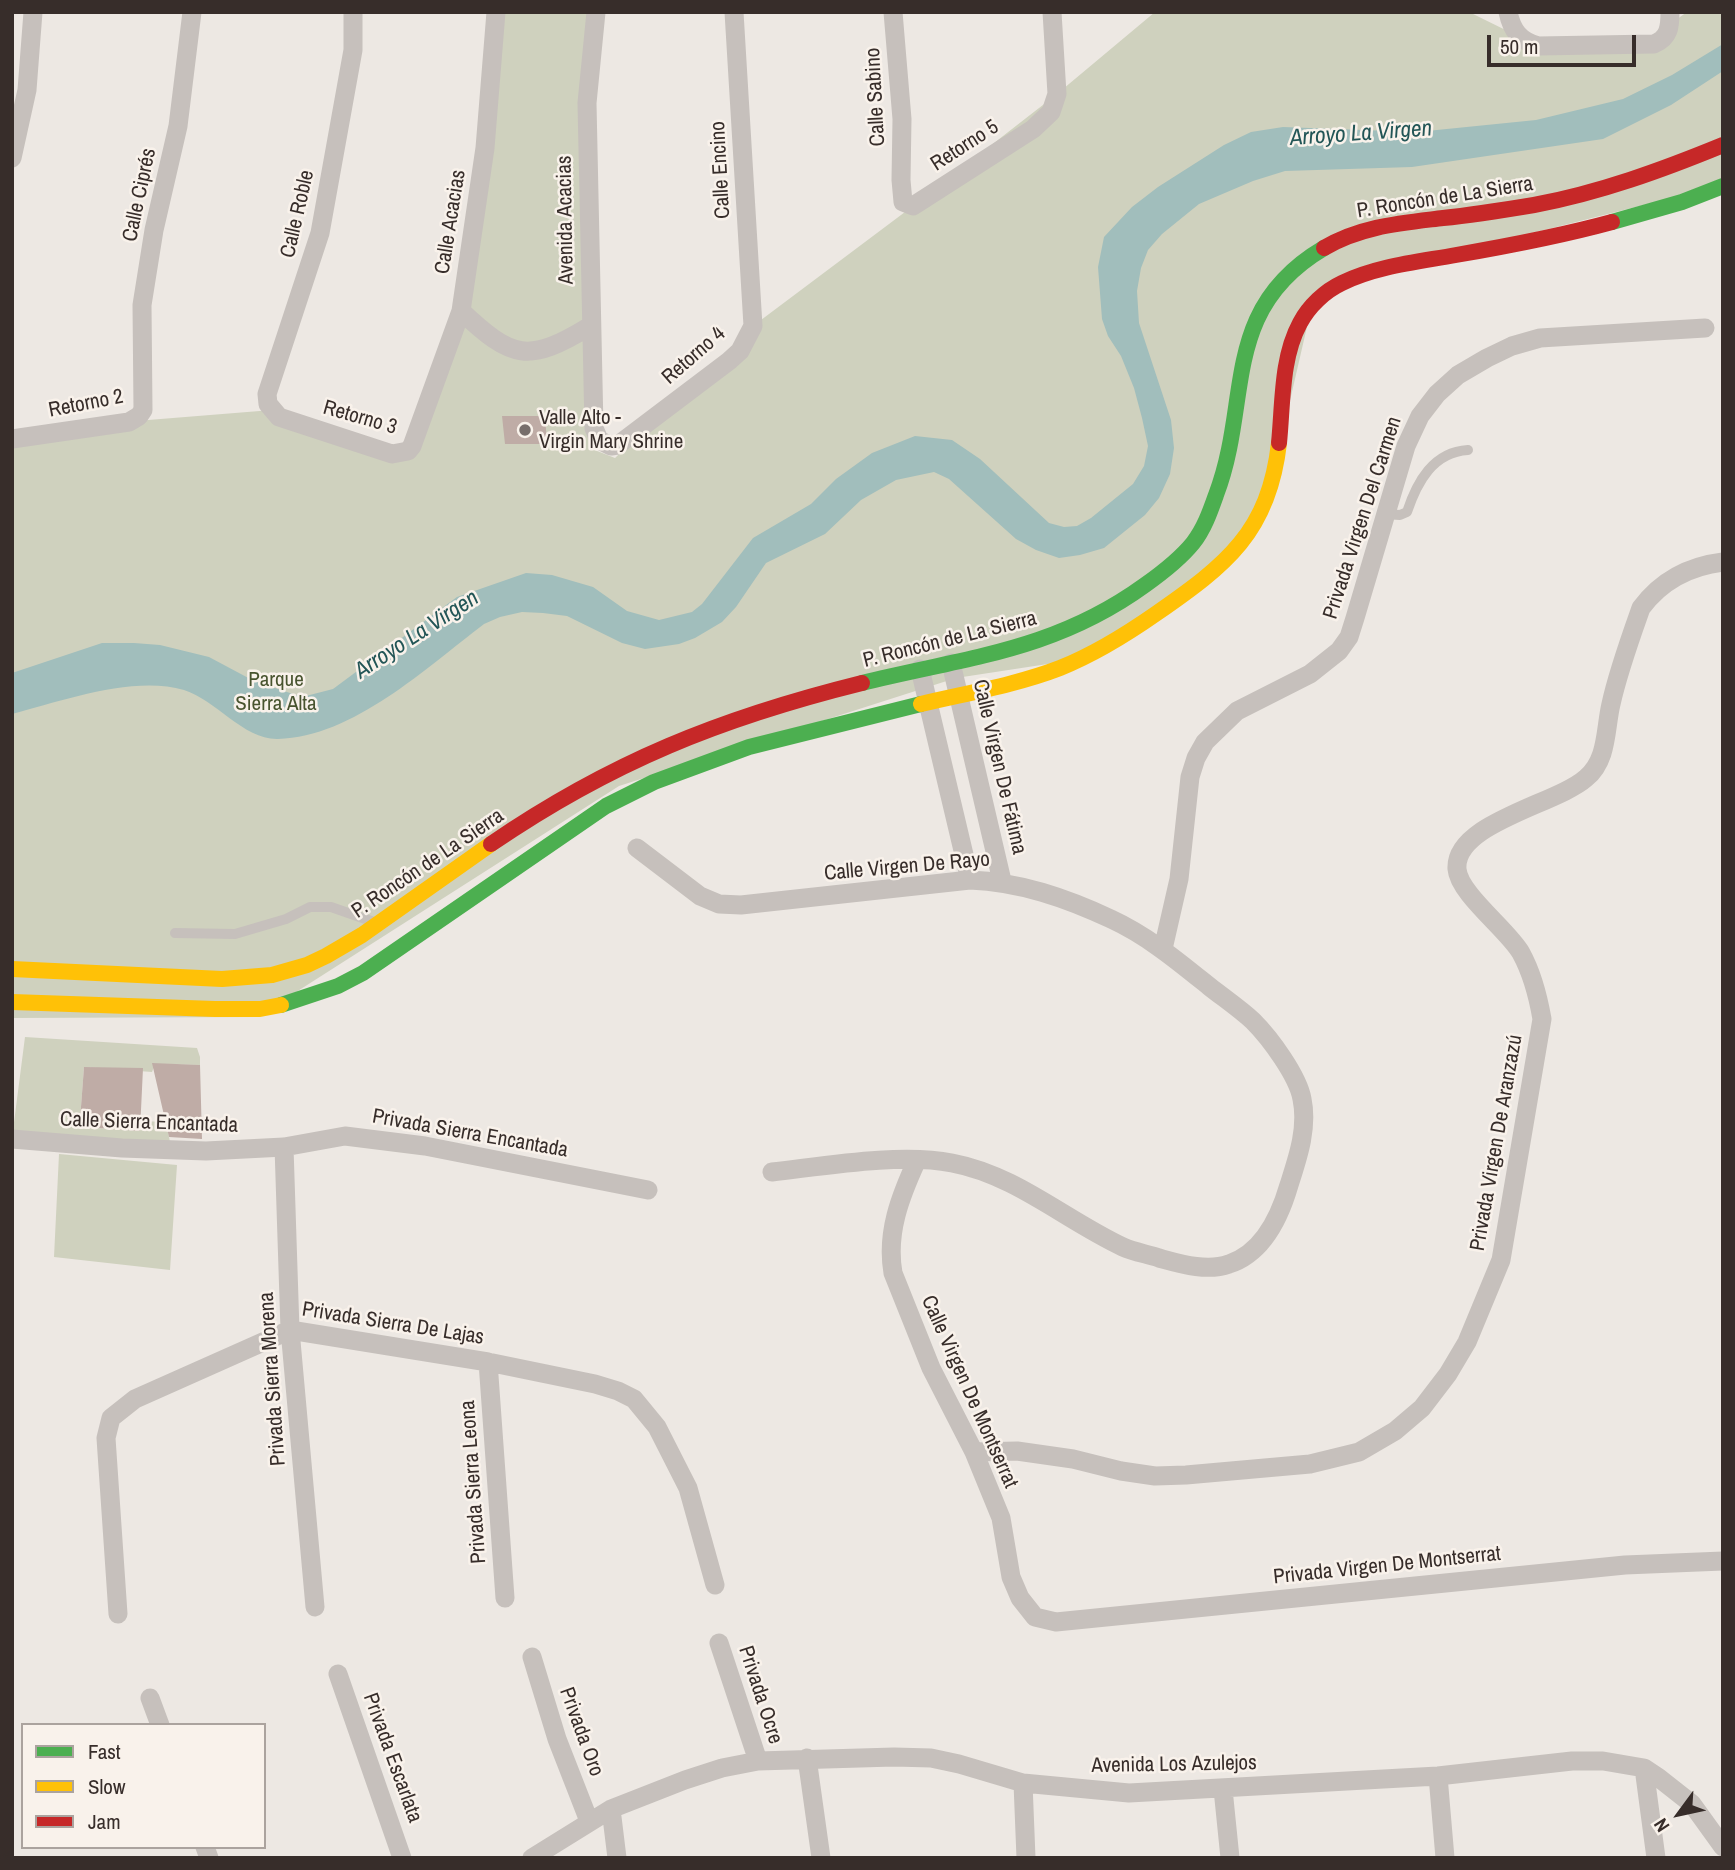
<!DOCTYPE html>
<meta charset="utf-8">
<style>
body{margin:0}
#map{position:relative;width:1735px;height:1870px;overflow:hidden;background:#ede8e3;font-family:"Archivo Narrow",sans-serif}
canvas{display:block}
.frame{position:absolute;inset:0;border:14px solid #372d2a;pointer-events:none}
.legend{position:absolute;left:21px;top:1723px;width:245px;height:126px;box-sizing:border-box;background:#f9f2eb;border:2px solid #aba39e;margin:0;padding:9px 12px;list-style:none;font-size:21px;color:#372d2a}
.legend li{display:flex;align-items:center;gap:14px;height:35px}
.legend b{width:35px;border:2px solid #aba39e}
.north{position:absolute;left:1644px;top:1779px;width:70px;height:70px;-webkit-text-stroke:5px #f9f2eb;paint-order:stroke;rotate:237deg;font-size:19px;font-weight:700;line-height:28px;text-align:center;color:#372d2a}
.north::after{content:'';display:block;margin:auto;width:24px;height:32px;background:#372d2a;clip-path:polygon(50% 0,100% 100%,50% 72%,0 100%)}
.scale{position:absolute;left:1487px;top:35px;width:149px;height:32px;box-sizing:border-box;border:4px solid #372d2a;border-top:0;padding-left:9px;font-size:21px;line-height:24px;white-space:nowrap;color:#372d2a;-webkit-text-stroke:5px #f9f2eb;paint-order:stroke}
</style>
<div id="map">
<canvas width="1735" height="1870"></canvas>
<div class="frame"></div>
<ul class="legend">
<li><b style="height:9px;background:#4caf50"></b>Fast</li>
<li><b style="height:9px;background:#ffc107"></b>Slow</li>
<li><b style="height:9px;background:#c62828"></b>Jam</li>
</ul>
<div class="north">N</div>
<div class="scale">50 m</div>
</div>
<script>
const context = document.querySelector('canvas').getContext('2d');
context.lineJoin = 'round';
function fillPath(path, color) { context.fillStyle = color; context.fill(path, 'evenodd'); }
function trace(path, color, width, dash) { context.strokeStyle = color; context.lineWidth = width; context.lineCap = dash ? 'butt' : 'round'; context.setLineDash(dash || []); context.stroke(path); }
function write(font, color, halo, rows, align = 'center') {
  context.font = font + ' "Archivo Narrow",sans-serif'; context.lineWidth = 5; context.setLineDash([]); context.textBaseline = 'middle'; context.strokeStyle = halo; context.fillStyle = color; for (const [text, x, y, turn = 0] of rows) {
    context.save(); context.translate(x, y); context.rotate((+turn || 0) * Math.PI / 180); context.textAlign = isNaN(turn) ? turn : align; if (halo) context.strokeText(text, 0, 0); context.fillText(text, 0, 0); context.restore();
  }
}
fillPath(new Path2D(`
 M 496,12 L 597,12 L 587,103 L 592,449 L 615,458 L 753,326 L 913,206 L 1057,94 L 1155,12 L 1469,12 L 1538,46 L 1641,45 L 1687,12 L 1723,12 L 1723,185 L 1354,278 L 1312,305 L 1271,483 L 1233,555 L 1087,658 L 956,678 L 619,786 L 257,1017 L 12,1018 L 12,431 L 272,410 L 392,454 L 418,432 L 461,310 Z
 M 25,1037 L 197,1048 L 200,1057 L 200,1065 L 155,1064 L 152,1072 L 84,1067 L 80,1120 L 85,1127 L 140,1131 L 141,1121 L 166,1122 L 171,1147 L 12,1138 Z
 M 59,1154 L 177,1165 L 170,1270 L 54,1257 Z`), '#cfd1be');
fillPath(new Path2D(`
 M 1723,44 L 1723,71 L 1671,105 L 1603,139 L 1412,167 L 1285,171 L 1253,181 L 1199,204 L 1162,234 L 1148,250 L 1141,268 L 1137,291 L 1139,323 L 1171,420 L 1174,448 L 1170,474 L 1159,498 L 1145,515 L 1104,548 L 1080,555 L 1059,558 L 1036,550 L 1016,539 L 949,479 L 934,472 L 896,480 L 861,500 L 825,534 L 766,563 L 736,607 L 722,622 L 695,638 L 679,644 L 645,649 L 622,643 L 567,616 L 543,613 L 522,612 L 500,617 L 484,624 C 426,668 353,737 278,739 C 244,740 216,700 184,690 C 133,675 62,701 12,714 L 12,673 L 102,643 L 134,643 L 160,645 L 209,657 L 254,681 L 302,697 L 333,689 L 457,597 L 526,573 L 552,575 L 593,587 L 627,611 L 659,620 L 692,612 L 702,604 L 753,538 L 811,504 L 836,479 L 872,453 L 915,436 L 952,440 L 980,459 L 1049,523 L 1064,527 L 1077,526 L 1091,518 L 1133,484 L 1144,466 L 1148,446 L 1142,418 L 1134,388 L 1121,356 L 1108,336 L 1102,319 L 1098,267 L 1104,237 L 1132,207 L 1158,187 L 1224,145 L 1251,132 L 1283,127 L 1417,132 L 1536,120 L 1623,99 L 1672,75 Z`), '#a1bebc');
fillPath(new Path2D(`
 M 502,416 L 545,416 L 547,444 L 505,444 Z
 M 152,1063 L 200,1065 L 202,1139 L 169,1137 Z
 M 84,1067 L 143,1068 L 140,1131 L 85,1127 L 80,1120 Z`), '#bfaca6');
trace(new Path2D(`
 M 1385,514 L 1400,515 L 1407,512 C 1417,482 1433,452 1468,450
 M 175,933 L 235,934 L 286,919 L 310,907 L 331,907 L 374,922`), '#c6c0bc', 10);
trace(new Path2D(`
 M 353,12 L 353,50 L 320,233 L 267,394 L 268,404 L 279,417 L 392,454 L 408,451 L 412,446 L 461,311 L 485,148 L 496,12
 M 596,12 L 587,103 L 594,428 L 599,440 L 611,446 L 618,445 L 729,361 L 740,351 L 753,326 L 734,12
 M 893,12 L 902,119 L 901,180 L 903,202 L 913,206 L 1033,129 L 1051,112 L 1057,94 L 1052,12
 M 1508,12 C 1512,31 1520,41 1538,46 L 1654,44 C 1669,38 1670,27 1670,12
 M 12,158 L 27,90 L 33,12
 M 461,311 C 512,359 528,364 590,326
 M 12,439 L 129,422 L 139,416 L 143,410 L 142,305 L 154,230 L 178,126 L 192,12
 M 951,663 L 1002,881
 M 920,669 L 970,880
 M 637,848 L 700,896 L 719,904 L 741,905 L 970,880 C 1020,882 1066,898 1111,919 C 1148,936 1179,962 1210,987 C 1224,998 1240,1009 1253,1021 C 1270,1038 1298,1076 1302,1099 C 1308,1128 1298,1157 1289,1185 C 1280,1216 1263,1253 1229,1264 C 1207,1272 1181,1264 1159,1258 C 1147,1254 1134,1252 1123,1247 C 1065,1220 1016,1175 952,1163 C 900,1153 825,1166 772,1172
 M 1163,949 L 1179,879 L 1190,777 L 1196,758 L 1205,742 L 1237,711 L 1310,674 L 1339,651 L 1349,637 L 1355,618 L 1406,446 L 1420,416 L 1437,394 L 1458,375 L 1487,358 L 1512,346 L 1540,338 L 1705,328
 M 12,1139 L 122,1148 L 206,1151 L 284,1147 L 345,1136 L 425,1146 L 648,1190
 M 284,1147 L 290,1330 L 315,1607
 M 917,1160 C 900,1197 886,1233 893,1273 L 931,1368 L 974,1452 L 1001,1518 L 1011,1577 L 1020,1598 L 1035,1617 L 1056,1622 L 1625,1565 L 1723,1561
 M 488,1362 L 505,1598
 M 974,1452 L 1017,1451 L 1073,1459 L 1121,1471 L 1155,1476 L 1186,1475 L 1310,1464 L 1359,1452 L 1395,1431 L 1422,1408 L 1448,1374 L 1467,1342 L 1501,1260 L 1542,1019 C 1538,996 1532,973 1521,953 C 1508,930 1459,894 1457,869 C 1454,823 1557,804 1586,778 C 1608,760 1605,729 1611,704 C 1618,672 1630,639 1641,608 C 1661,581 1690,566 1723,562
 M 118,1614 L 106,1438 L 111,1418 L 135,1399 L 290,1330 L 488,1362 L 595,1384 L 618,1391 L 634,1399 L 657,1427 L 688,1488 L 715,1585
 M 719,1643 L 758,1761
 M 532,1657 L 557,1739 L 589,1821
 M 338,1674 L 402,1858
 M 150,1698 L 160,1725
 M 807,1758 L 821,1858
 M 1644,1768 L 1656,1858
 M 1438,1776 L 1445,1858
 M 1023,1783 L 1026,1858
 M 1223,1789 L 1230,1858
 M 611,1809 L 617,1858
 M 205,1847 L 209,1858
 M 532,1858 L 611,1809 L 685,1780 L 722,1768 L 758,1761 L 894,1757 L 931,1758 L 959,1764 L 1023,1783 L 1129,1793 L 1438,1776 L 1572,1761 L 1603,1761 L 1644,1768 L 1659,1778 L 1692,1804 L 1723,1847`), '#c6c0bc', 19);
trace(new Path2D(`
 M 1612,222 L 1682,202 L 1723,186
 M 862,683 C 967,657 1054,651 1145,585 C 1162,573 1180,559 1193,543 C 1204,529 1210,512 1216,495 C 1252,401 1219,310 1324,248
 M 281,1005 L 338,986 L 363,973 L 606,806 L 654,782 L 749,747 L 921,704`), '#4caf50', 16);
trace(new Path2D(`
 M 921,704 C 967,693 1016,685 1060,668 C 1095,654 1127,634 1157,613 C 1226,565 1269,532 1279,443
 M 12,969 L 222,979 L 272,975 L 307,965 L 326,956 L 362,935 L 491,844
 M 12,1002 L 215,1009 L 260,1009 L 281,1005`), '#ffc107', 16);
trace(new Path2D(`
 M 1324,248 C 1361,226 1402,223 1443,218 C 1473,215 1504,210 1534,205 C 1599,193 1662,170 1723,145
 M 1279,443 C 1283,403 1281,358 1300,323 C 1309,306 1325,291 1342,283 C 1377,266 1418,262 1456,255 C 1508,246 1561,236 1612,222
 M 491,844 C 611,762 721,718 862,683`), '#c62828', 16);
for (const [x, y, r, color] of [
 [525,430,7,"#776e6b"]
]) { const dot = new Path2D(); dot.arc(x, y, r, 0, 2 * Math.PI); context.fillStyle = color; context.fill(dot); trace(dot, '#f9f2eb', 2.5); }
write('21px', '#372d2a', '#f9f2eb', [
 ["Calle Sabino",876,97,-93],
 ["Retorno 5",965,146,-33],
 ["Calle Encino",721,170,-93],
 ["Calle Ciprés",140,195,-78],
 ["P. Roncón de La Sierra",1445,198,-9],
 ["Calle Roble",298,214,-77],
 ["Avenida Acacias",566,220,-91],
 ["Calle Acacias",451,222,-81],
 ["Retorno 4",694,356,-41],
 ["Retorno 2",86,404,-11],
 ["Retorno 3",360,418,16],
 ["Privada Virgen Del Carmen",1363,518,-72],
 ["P. Roncón de La Sierra",950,640,-14],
 ["Calle Virgen De Fátima",999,767,77],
 ["P. Roncón de La Sierra",428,864,-34],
 ["Calle Virgen De Rayo",907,867,-5],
 ["Calle Sierra Encantada",149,1123,2],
 ["Privada Sierra Encantada",470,1134,10],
 ["Privada Virgen De Aranzazú",1497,1143,-80],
 ["Privada Sierra De Lajas",393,1324,9],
 ["Privada Sierra Morena",273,1379,-94],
 ["Calle Virgen De Montserrat",969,1392,66],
 ["Privada Sierra Leona",474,1482,-94],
 ["Privada Virgen De Montserrat",1387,1566,-6],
 ["Privada Ocre",760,1695,72],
 ["Privada Oro",581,1732,70],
 ["Privada Escarlata",392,1758,70],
 ["Avenida Los Azulejos",1174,1765,-1]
]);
write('21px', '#372d2a', '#f9f2eb', [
 ["Valle Alto -",539,418],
 ["Virgin Mary Shrine",539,442]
], 'left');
write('21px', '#48542f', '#f9f2eb', [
 ["Parque",276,680],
 ["Sierra Alta",276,704]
]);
write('italic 23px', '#225556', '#f9f2eb', [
 ["Arroyo La Virgen",1361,134,-4],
 ["Arroyo La Virgen",417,635,-33]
]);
</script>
